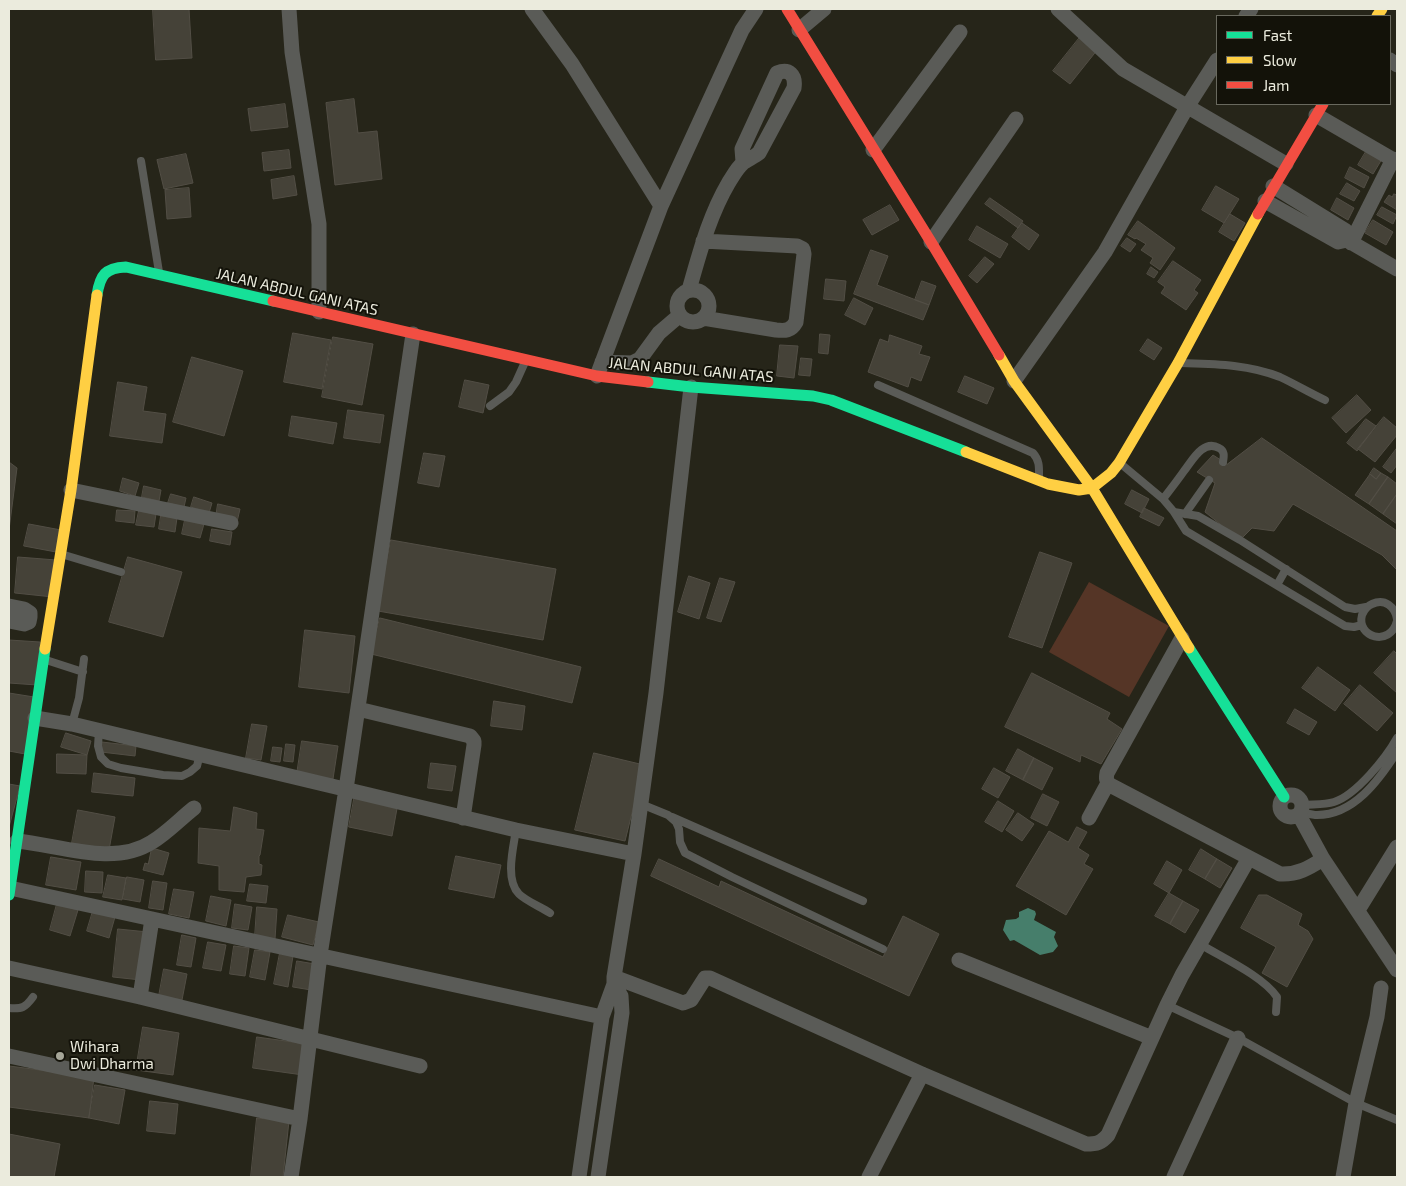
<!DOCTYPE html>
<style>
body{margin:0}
#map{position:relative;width:1406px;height:1186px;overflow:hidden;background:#262519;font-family:"Exo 2",sans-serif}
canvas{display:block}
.frame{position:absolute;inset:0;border:10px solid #ebebdd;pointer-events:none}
.legend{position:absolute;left:1216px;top:15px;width:175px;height:90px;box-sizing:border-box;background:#131209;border:1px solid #69695e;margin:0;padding:6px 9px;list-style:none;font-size:15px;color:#ebebdd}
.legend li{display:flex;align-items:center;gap:10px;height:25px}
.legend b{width:25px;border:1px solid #69695e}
</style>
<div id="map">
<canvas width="1406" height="1186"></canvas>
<div class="frame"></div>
<ul class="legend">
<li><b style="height:6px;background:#16e098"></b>Fast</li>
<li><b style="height:6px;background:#ffcf43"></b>Slow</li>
<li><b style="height:6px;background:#f24e42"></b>Jam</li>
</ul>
</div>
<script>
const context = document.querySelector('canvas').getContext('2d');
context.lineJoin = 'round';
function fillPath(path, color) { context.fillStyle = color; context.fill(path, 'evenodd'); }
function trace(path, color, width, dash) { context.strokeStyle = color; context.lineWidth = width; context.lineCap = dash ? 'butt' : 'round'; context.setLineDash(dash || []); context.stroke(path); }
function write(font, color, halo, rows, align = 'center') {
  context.font = font + ' "Exo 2",sans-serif'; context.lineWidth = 4; context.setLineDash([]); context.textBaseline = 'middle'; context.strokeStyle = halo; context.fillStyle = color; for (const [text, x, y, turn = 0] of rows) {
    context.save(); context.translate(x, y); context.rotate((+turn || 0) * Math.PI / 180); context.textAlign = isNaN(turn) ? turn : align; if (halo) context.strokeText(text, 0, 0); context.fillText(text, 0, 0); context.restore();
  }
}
fillPath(new Path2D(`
 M 1089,582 L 1169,626 L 1129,697 L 1049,652 Z`), '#553526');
fillPath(new Path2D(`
 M 1028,908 L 1035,911 L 1036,914 L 1034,920 L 1056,932 L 1054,937 L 1058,946 L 1053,952 L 1040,955 L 1014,940 L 1010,941 L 1003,930 L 1006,920 L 1016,919 L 1019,917 L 1019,912 Z`), '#467e6b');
const building = new Path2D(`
 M 153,9 L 189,9 L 192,58 L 156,60 Z
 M 1081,36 L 1098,49 L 1070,84 L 1053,71 Z
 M 354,99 L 358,133 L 377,131 L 382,179 L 335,185 L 326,103 Z
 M 285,104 L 288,127 L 251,131 L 248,109 Z
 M 289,150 L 291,168 L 264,171 L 262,153 Z
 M 1367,150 L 1382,159 L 1373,174 L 1358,165 Z
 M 186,154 L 193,183 L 164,189 L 157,160 Z
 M 1350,167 L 1369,177 L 1364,188 L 1345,178 Z
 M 294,176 L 297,195 L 273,199 L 271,180 Z
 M 1347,183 L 1360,191 L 1354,201 L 1340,194 Z
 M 1216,186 L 1239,199 L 1224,223 L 1202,210 Z
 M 189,188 L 191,217 L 167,219 L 165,190 Z
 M 1394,194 L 1397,195 L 1397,210 L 1384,202 L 1389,195 L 1392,197 Z
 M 990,198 L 1023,221 L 1018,228 L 985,204 Z
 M 1337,198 L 1354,208 L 1348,220 L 1331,210 Z
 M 890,205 L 899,220 L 872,235 L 863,220 Z
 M 1382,207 L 1397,215 L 1393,224 L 1377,215 Z
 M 1230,214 L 1245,223 L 1234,241 L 1219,232 Z
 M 1373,220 L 1393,232 L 1386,245 L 1365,233 Z
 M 1138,221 L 1175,248 L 1160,270 L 1150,263 L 1153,258 L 1141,250 L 1146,244 L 1136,238 L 1135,239 L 1128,235 Z
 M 1022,223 L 1039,235 L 1029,250 L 1012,237 Z
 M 977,226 L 1008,244 L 1000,258 L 969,240 Z
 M 1127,238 L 1136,244 L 1130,252 L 1121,246 Z
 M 871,250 L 888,256 L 877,285 L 929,305 L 923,320 L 854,294 Z
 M 985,257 L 994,264 L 977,283 L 969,276 Z
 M 1173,261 L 1201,280 L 1194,290 L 1198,293 L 1186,310 L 1161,293 L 1165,287 L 1158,282 Z
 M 1151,267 L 1158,272 L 1154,278 L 1147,274 Z
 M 826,279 L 846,281 L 844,301 L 824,299 Z
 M 922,281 L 936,286 L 929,305 L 915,300 Z
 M 854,298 L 873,308 L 865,325 L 845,315 Z
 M 293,333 L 331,340 L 322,389 L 284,382 Z
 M 820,334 L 830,335 L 828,354 L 819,353 Z
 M 890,335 L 922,346 L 919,354 L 930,357 L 921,381 L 911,377 L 908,387 L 868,372 L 880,339 L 888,342 Z
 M 333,337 L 373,344 L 362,405 L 322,397 Z
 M 1148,339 L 1162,348 L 1154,360 L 1140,351 Z
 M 780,345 L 798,346 L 794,378 L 777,376 Z
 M 192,357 L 243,371 L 224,436 L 173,422 Z
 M 801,358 L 812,359 L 810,376 L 799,375 Z
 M 965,376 L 994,388 L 987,404 L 958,392 Z
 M 465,380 L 489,385 L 483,413 L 459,407 Z
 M 118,382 L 147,387 L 143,411 L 166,414 L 162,443 L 110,436 Z
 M 1357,395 L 1371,410 L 1346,433 L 1332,418 Z
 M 348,410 L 384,415 L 380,443 L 344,438 Z
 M 292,416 L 337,423 L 333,444 L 289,436 Z
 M 1384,417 L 1397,428 L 1397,435 L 1375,462 L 1358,449 Z
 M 1366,419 L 1376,426 L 1357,451 L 1347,443 Z
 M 1262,438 L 1397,531 L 1397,570 L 1382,555 L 1293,504 L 1274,531 L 1252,528 L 1240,540 L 1205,512 L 1215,483 L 1197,472 L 1213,455 L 1227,464 Z
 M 1397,448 L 1397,465 L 1391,473 L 1383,467 Z
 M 424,453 L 445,456 L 439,487 L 418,483 Z
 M 9,462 L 17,468 L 9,530 Z
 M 1374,468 L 1381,473 L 1376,479 L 1370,474 Z
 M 1381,473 L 1388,477 L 1369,504 L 1355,495 L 1370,474 L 1376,479 Z
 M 1388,477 L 1397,484 L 1397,494 L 1383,514 L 1369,504 Z
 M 123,478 L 139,483 L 135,496 L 120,491 Z
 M 144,486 L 161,490 L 159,501 L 142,497 Z
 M 1132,490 L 1149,499 L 1142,513 L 1125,504 Z
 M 171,494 L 186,498 L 184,507 L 168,503 Z
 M 1397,494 L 1397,524 L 1383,514 Z
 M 194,497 L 212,503 L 209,513 L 191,507 Z
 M 218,504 L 240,509 L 237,522 L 216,517 Z
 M 1144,508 L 1164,518 L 1159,526 L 1140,517 Z
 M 117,510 L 135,511 L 134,523 L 116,521 Z
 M 139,511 L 156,514 L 154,527 L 136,525 Z
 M 161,516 L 177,518 L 175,532 L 159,529 Z
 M 185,520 L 204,524 L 200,538 L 182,534 Z
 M 29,524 L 61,530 L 56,552 L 24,546 Z
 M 212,529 L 232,532 L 230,545 L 210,541 Z
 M 391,540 L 556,569 L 543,640 L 378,611 Z
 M 1040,552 L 1072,563 L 1042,648 L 1009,637 Z
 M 18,557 L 56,560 L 53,597 L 15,593 Z
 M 128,557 L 182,572 L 163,637 L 109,622 Z
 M 689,576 L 710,583 L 699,619 L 678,612 Z
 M 720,578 L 735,582 L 721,622 L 707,618 Z
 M 380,618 L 581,667 L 572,703 L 371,654 Z
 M 305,630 L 355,636 L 349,693 L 299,687 Z
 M 9,640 L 40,642 L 37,685 L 9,683 Z
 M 1394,651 L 1397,654 L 1397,693 L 1374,673 Z
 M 1318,667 L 1350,690 L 1335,711 L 1302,688 Z
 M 1032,673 L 1110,713 L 1107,719 L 1122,729 L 1101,764 L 1081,755 L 1080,762 L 1005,727 Z
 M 1360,685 L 1393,713 L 1377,731 L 1344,704 Z
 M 9,693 L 34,697 L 25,754 L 9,751 Z
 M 494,701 L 525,706 L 522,730 L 491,726 Z
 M 1295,709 L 1317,722 L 1309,735 L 1287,723 Z
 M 252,724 L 267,726 L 261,760 L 246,758 Z
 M 66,733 L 91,741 L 87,755 L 61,747 Z
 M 302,741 L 338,746 L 333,779 L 297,774 Z
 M 102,742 L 136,746 L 135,756 L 101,752 Z
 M 286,744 L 295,745 L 293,762 L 284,761 Z
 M 273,747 L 282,748 L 280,762 L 271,761 Z
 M 1018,749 L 1034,758 L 1023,780 L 1006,771 Z
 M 594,753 L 644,765 L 625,841 L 575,830 Z
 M 57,754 L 87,755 L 86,774 L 57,773 Z
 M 1034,758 L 1053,768 L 1042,790 L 1023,780 Z
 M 431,763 L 456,766 L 452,791 L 428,788 Z
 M 994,768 L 1010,777 L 998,798 L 982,789 Z
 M 94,773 L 135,778 L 133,796 L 92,792 Z
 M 9,784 L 20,786 L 9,827 Z
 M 355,794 L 398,803 L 392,836 L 349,827 Z
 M 1043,794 L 1059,802 L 1047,826 L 1031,818 Z
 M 998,801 L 1014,811 L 1002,832 L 985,822 Z
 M 234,807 L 257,813 L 256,829 L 264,830 L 260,855 L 259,856 L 259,864 L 262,865 L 261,875 L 246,877 L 244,892 L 219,890 L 219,866 L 198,863 L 199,828 L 230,831 Z
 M 78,810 L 115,817 L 109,850 L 72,843 Z
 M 1018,813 L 1034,824 L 1022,841 L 1006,830 Z
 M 1077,827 L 1087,832 L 1078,848 L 1089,855 L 1084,864 L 1093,869 L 1066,915 L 1016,886 L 1049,831 L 1068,842 Z
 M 152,848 L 169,853 L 163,875 L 143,870 L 145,863 L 148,864 Z
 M 1201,849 L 1217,859 L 1205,879 L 1189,870 Z
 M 456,856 L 501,865 L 494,898 L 449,889 Z
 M 51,857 L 81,862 L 76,890 L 46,885 Z
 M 659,859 L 719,887 L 721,881 L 883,957 L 903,916 L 939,934 L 909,996 L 651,876 Z
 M 1217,859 L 1232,868 L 1220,888 L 1205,879 Z
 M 1167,861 L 1182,870 L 1169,893 L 1154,884 Z
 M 86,871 L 103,872 L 102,893 L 85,892 Z
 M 108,875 L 126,878 L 122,900 L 103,897 Z
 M 127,877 L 144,880 L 140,902 L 123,899 Z
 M 153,881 L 167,883 L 163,910 L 149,908 Z
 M 250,884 L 268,886 L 266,903 L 247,901 Z
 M 174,889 L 194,892 L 189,918 L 169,914 Z
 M 1169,893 L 1183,901 L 1170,924 L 1155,916 Z
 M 1259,895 L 1267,895 L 1302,914 L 1298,925 L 1308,931 L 1313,939 L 1287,987 L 1262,973 L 1276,947 L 1241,928 Z
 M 211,896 L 231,900 L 226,926 L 206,921 Z
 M 1183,901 L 1199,910 L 1185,933 L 1170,924 Z
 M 57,904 L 78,910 L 70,936 L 50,930 Z
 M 235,904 L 252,907 L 248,930 L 232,928 Z
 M 257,907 L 277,909 L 275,939 L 255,937 Z
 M 93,911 L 115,917 L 109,938 L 87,931 Z
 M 288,915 L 319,922 L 313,945 L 282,937 Z
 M 118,929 L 148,932 L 141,980 L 113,977 Z
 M 182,935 L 196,938 L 191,967 L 177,965 Z
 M 208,942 L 226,945 L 221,971 L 203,968 Z
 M 234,946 L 249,948 L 245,976 L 230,974 Z
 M 255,950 L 270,952 L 265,980 L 250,977 Z
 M 280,953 L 293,956 L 288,987 L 274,984 Z
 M 297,961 L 315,964 L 311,990 L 293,987 Z
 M 164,969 L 187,974 L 182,1000 L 159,996 Z
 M 143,1027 L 179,1033 L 173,1075 L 136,1070 Z
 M 257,1037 L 307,1044 L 303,1075 L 253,1068 Z
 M 9,1066 L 94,1077 L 89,1118 L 9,1107 Z
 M 95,1085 L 125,1090 L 119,1124 L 89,1118 Z
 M 150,1101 L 178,1104 L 175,1134 L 147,1131 Z
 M 257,1118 L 289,1121 L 283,1177 L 251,1177 Z
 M 9,1134 L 60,1144 L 54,1177 L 9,1177 Z`);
fillPath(building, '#454238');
trace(building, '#524e45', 1);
trace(new Path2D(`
 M 141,161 L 159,272
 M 1180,363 C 1213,364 1248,364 1280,377 C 1295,384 1310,393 1325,400
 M 878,385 L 1033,453 C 1040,461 1039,468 1039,478
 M 490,406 L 509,392 L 516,382 L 525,362
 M 1121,464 L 1163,499 L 1174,512 L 1186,531 L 1345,626 L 1354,627 L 1362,625
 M 1163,499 C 1170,490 1177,481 1184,471 C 1192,461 1203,439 1219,448 C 1225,451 1224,456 1223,462
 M 1174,512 L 1198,516 L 1240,540 L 1345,607 L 1355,609 L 1366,607
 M 1185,514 L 1209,480
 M 61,554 L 121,572
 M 1277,585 L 1286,569
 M 1397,619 C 1395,607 1385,598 1372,604 C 1367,606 1364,610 1362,615 C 1356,637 1390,648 1397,621
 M 46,660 L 83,672
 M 72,724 L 79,698 L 84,659
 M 99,731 L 98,746 L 101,757 L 108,764 L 121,768 L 163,775 L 182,776 L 190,772 L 197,766 L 200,754
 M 641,804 L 668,815 L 676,822 L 679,829 L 680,842 L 685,853 L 732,877 L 883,949
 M 1303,805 C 1313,804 1324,805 1334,802 C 1356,795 1386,758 1397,738
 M 1301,812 C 1306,813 1312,815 1317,815 C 1354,815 1379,780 1397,752
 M 672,817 L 863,901
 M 516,830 C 513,849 505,880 519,894 C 526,901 541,907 550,913
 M 1200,944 C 1221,957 1263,976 1277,997 L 1276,1012
 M 1167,1005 L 1238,1038 L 1356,1103 L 1397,1120
 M 9,1008 C 22,1009 25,1008 33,997`), '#5a5b57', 8);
trace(new Path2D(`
 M 289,9 L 292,52 L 319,224 L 319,312
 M 532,9 L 572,64 L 661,206
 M 1058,9 L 1123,69 L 1286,164
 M 1246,16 L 1251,9
 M 799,30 L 824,9
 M 1390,60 L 1397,65
 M 1316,115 L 1397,162
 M 873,150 L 960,32
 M 1273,186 L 1346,231 L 1347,240
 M 1265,201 L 1338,242 L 1347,240 L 1397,269
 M 931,242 L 1016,119
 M 1351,243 L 1393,159
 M 689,290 C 700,252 709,216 729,182 C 733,176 737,168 743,163 C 746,160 754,157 759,153 L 794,88 C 796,75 789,68 777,73 L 742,149 L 743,162
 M677 306a16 16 0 1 1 32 0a16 16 0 1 1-32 0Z
 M 703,318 L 776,330 C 785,331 791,331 796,322 L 804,254 L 803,249 L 797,246 L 703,241
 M 602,362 L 632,363 L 640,359 L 659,333 L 680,315
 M 597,376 L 661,206 L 742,30 L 756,9
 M 1014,381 L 1105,252 L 1187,107 L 1217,60
 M 71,490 L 231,523
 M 9,606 L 24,609 L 30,613 L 30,617 L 29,622 L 24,624 L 9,621
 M 1182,638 L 1107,773 C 1106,778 1106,781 1110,785 L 1280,874 C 1297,875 1309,868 1323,859
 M 358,709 L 470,736 L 474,741 L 474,745 L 463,818
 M 35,718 L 72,724 L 516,830 L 634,854
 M1280 806a11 11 0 1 1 22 0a11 11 0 1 1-22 0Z
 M 1299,815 L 1323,859 L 1397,970
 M 1089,818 L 1108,783
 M 17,841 C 59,845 114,867 152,842 C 167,833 180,819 194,808
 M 10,888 L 602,1017
 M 1358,910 L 1397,847
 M 959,960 L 1152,1038
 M 9,968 L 140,997 L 420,1066
 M 614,977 L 683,1003 L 691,1000 L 705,978 L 710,978 L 922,1074 L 1086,1144 C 1097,1144 1101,1143 1108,1135 L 1167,1005 L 1182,975 L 1249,858
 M 140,997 L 152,919
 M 9,1056 L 300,1119
 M 291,1177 L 300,1119 L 320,955 L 346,789 L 413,334
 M 579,1177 L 602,1017 L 614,984
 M 598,1177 L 622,1013 L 621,996 L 614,984 L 614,977 L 634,854 L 656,693 L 691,387
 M 869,1177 L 922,1074
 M 1174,1177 L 1238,1038
 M 1343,1177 L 1356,1103 L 1377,1017 L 1381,988`), '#5a5b57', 15);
trace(new Path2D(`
 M 97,295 C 100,275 105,268 126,267 L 273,301
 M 648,382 L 691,387 L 813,396 L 831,400 L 966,452
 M 1189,648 L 1284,797
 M 9,895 L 45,649`), '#16e098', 11);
trace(new Path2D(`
 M 1377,16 L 1382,9
 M 999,355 L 1014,381 L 1092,488 L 1189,648
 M 966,452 L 1048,484 L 1079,490 L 1092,488
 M 1092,488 L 1111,473 L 1119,463 L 1178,363 L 1258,214
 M 45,649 L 71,490 L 97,295`), '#ffcf43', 11);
trace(new Path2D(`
 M 787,9 L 931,242 L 999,355
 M 1258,214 L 1323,104
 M 273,301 L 597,376 L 648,382`), '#f24e42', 11);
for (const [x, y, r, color] of [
 [60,1056,5,"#a6a698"]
]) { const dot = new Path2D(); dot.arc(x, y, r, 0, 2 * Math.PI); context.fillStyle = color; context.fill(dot); trace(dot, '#131209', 2); }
write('15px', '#ebebdd', '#131209', [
 ["JALAN ABDUL GANI ATAS",297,292,13],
 ["JALAN ABDUL GANI ATAS",691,370,5]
]);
write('15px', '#ebebdd', '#131209', [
 ["Wihara",70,1047],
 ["Dwi Dharma",70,1064]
], 'left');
</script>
